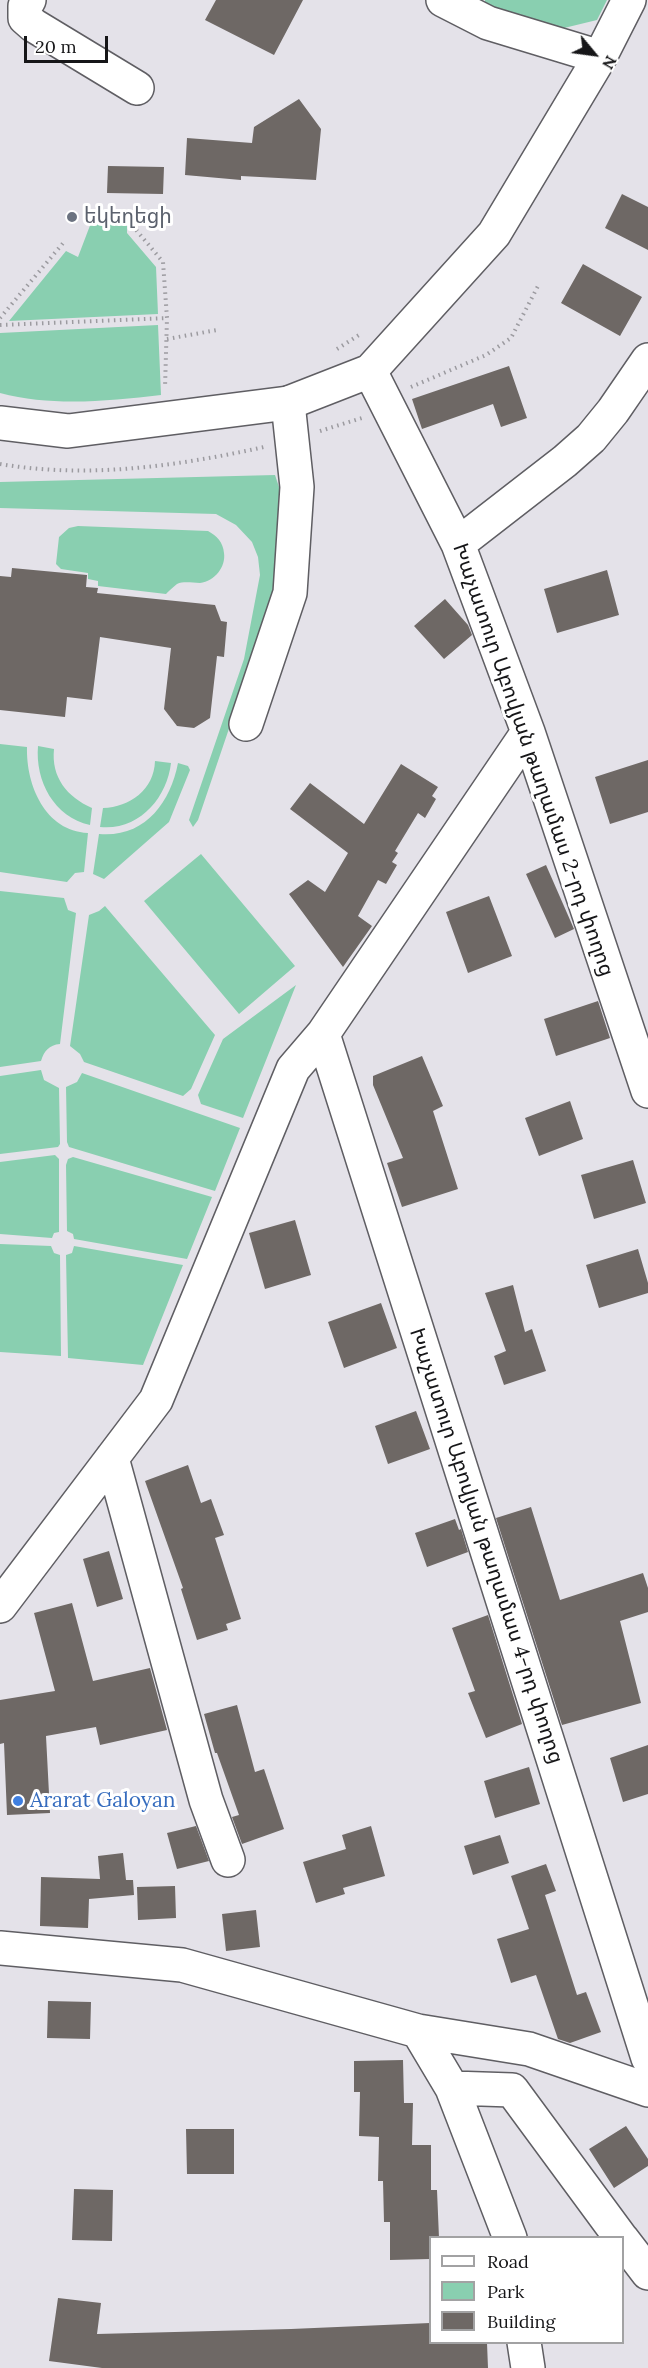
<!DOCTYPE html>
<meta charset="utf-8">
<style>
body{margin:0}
#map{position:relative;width:648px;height:2368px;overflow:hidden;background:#e4e2e9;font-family:Lora,serif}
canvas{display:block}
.legend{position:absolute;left:429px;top:2236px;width:195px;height:108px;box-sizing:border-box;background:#fff;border:2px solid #a2a2a3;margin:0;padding:8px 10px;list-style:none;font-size:18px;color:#161618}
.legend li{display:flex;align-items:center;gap:12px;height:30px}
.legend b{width:30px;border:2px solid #a2a2a3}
.north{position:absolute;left:564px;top:24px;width:60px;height:60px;-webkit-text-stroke:4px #fff;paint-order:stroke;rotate:119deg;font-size:16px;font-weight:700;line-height:24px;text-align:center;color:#161618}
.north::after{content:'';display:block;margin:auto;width:21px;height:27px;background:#161618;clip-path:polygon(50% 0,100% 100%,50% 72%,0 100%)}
.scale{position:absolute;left:24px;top:36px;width:84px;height:27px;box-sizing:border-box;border:3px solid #161618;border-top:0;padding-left:8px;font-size:18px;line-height:21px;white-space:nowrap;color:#161618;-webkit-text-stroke:4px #fff;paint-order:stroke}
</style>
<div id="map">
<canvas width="648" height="2368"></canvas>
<ul class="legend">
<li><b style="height:8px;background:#fff"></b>Road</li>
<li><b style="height:16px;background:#89cfb0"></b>Park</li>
<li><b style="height:16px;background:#6e6865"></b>Building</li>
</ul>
<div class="north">N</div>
<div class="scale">20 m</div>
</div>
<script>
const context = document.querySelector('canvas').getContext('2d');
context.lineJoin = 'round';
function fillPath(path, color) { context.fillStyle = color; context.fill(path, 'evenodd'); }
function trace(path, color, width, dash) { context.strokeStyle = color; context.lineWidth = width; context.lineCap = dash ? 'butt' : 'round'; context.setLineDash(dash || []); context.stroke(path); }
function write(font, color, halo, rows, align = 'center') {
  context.font = font + ' Lora,"Noto Sans Armenian",serif'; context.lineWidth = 6; context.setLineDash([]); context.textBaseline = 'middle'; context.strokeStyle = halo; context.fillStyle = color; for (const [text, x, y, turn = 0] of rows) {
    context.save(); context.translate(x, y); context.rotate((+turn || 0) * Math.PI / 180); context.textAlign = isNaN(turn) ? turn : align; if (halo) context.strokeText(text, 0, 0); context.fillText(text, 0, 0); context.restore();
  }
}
fillPath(new Path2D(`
 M 485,0 L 607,0 L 597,20 L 564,28 L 510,22 L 485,7 Z
 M 94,215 L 114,225 L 117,220 L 127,225 L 127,233 L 156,267 L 158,314 L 9,321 L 66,251 L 78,257 Z
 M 158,325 L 161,395 C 108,401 53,407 0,393 L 0,333 Z
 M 275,475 L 280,490 L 275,593 L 198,820 L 193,827 L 189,820 L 190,817 L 244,659 L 260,575 L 258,557 L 252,542 L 236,525 L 216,514 L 0,508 L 0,482 Z
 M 78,526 L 208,531 C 217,536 223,542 224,553 C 226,567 215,581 200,583 C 192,583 184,581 177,584 C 173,587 169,591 166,594 L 98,586 L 98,581 L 88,579 L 88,573 L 61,569 L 56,564 L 59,537 L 69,528 Z
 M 0,744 L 27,747 C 26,785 45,831 88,833 L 84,872 L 75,873 L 67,882 L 0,872 Z
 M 38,746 L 54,749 C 51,777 67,797 92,808 L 90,825 C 54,817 35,781 38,746 Z
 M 155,761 L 171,763 C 167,798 139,831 100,827 L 103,808 C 130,807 154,790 155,761 Z
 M 178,763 L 188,766 L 190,770 L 169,822 L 104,879 L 93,874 L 99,834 C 144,838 170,804 178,763 Z
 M 201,854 L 295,966 L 239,1014 L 144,901 Z
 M 0,891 L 64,898 L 68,910 L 76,913 L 60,1044 C 49,1045 44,1051 41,1061 L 0,1067 Z
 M 105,906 L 215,1035 L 191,1089 L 183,1096 L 84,1062 L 80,1054 L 70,1046 L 89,915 L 99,911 Z
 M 296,985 L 243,1118 L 201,1104 L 198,1095 L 223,1039 Z
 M 41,1070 L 44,1080 L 59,1088 L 60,1144 L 58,1147 L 0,1154 L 0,1076 Z
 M 82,1073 L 240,1128 L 215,1191 L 69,1147 L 67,1142 L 66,1087 L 77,1082 Z
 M 55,1155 L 59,1159 L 59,1232 L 54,1233 L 52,1238 L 0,1234 L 0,1162 Z
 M 73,1157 L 212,1197 L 187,1259 L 74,1239 L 73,1234 L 67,1231 L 66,1165 L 68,1159 Z
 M 0,1244 L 51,1246 L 54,1253 L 60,1255 L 61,1356 L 0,1352 Z
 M 74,1246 L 183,1265 L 143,1365 L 68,1358 L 66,1255 L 72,1253 Z`), '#89cfb0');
fillPath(new Path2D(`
 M 216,0 L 303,0 L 274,55 L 205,20 Z
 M 299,99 L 321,129 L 316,180 L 241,176 L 241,180 L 185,175 L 187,138 L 252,143 L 254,127 Z
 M 108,166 L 164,167 L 163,194 L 107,193 Z
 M 622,194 L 648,207 L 648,250 L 605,228 Z
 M 583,264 L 642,297 L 620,336 L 561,303 Z
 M 509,366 L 527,418 L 501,427 L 493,404 L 422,429 L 412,399 Z
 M 12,568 L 87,575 L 86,587 L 98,588 L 97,593 L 215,605 L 221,621 L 227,622 L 224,657 L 217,656 L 210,718 L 194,728 L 177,726 L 164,709 L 171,648 L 100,637 L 92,700 L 67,697 L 65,717 L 0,710 L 0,576 L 11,577 Z
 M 607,570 L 619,615 L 557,633 L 544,589 Z
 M 445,599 L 468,625 L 472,635 L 444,659 L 414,626 Z
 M 648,760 L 648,812 L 610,824 L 595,777 Z
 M 401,764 L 438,787 L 432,796 L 436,799 L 425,818 L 418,813 L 395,851 L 398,853 L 392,862 L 397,865 L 386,884 L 378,880 L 358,916 L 372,926 L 343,967 L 289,894 L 308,880 L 325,892 L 348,853 L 290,809 L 310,783 L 364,824 Z
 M 546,865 L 574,929 L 555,938 L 526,874 Z
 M 489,896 L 512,956 L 468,973 L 446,912 Z
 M 598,1001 L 610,1038 L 556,1056 L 544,1019 Z
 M 422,1056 L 443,1106 L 433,1111 L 458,1189 L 402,1207 L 387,1163 L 403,1158 L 373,1085 L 373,1076 Z
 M 570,1101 L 583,1139 L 539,1156 L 525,1118 Z
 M 633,1160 L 646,1203 L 594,1219 L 581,1175 Z
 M 295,1220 L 311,1275 L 265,1289 L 249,1233 Z
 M 638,1249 L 648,1283 L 648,1293 L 599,1308 L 586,1265 Z
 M 513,1285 L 525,1332 L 532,1329 L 546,1371 L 504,1385 L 494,1356 L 506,1351 L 485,1293 Z
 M 381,1303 L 397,1348 L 344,1368 L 328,1322 Z
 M 416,1411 L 430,1449 L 388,1464 L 375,1426 Z
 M 188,1465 L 201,1503 L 211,1499 L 224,1535 L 215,1538 L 241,1619 L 226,1624 L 228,1630 L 197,1640 L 181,1589 L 183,1588 L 145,1481 Z
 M 531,1507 L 560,1600 L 643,1573 L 648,1588 L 648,1612 L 620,1621 L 641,1703 L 562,1725 L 496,1518 Z
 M 455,1519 L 459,1530 L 461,1529 L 468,1552 L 427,1567 L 415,1533 Z
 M 109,1551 L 123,1599 L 97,1607 L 83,1559 Z
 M 72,1603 L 93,1681 L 150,1668 L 167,1730 L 100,1745 L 96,1727 L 46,1736 L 50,1813 L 7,1815 L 4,1743 L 0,1744 L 0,1700 L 55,1691 L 34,1613 Z
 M 488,1615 L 522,1724 L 486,1738 L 468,1693 L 475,1691 L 452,1628 Z
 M 237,1705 L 255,1772 L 264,1769 L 284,1829 L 242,1844 L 232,1817 L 239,1815 L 217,1753 L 215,1753 L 204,1714 Z
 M 648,1745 L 648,1794 L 623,1802 L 610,1758 Z
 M 529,1767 L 540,1804 L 495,1818 L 484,1781 Z
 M 196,1826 L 209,1861 L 177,1869 L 167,1833 Z
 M 371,1826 L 385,1876 L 343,1888 L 345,1894 L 316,1903 L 303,1862 L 346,1849 L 342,1835 Z
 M 500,1835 L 509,1863 L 473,1875 L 464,1846 Z
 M 123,1853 L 126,1880 L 133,1880 L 134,1895 L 89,1899 L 88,1928 L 40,1926 L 41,1877 L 100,1879 L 98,1856 Z
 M 546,1864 L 556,1891 L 545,1895 L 577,1995 L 586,1992 L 601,2032 L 570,2043 L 558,2039 L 536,1975 L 511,1983 L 497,1939 L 529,1929 L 511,1876 Z
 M 175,1886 L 176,1918 L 138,1920 L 137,1887 Z
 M 256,1910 L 260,1947 L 226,1951 L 222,1914 Z
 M 48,2001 L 91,2002 L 90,2039 L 47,2038 Z
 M 403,2060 L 404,2103 L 413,2103 L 412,2145 L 431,2145 L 431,2190 L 437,2190 L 439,2238 L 430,2238 L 430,2259 L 390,2260 L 390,2222 L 384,2222 L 383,2181 L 378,2181 L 379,2137 L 359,2136 L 360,2092 L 354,2092 L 354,2061 Z
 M 626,2126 L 648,2159 L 648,2166 L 614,2188 L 589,2149 Z
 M 186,2129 L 234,2129 L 234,2174 L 187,2174 Z
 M 74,2189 L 113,2190 L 112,2241 L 72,2240 Z
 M 58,2298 L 101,2303 L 97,2334 L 291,2329 L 430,2323 L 430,2343 L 487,2343 L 488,2368 L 102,2368 L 49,2361 Z`), '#6e6865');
const minor = new Path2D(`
 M 29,0 L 25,6 L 25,18 L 33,25 L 137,88
 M 443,0 L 488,23 L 600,57
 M 370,371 L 458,544 L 528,732 L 648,1091
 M 458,544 L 565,461 L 591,438 L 613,411 L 648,360
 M 246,724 L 290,593 L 297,487 L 288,403
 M 323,1034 L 648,2058
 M 112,1458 L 206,1800 L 228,1860
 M 0,1606 L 156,1400 L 293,1069 L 323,1034 L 528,732
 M 0,1948 L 182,1965 L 418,2031 L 452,2088 L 510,2238
 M 418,2031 L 529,2049 L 648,2090
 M 452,2088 L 512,2090 L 621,2238
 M 622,2239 L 648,2273
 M 524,2342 L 528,2368`);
const major = new Path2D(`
 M 0,423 L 68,431 L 288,403 L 370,371 L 494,234 L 600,57 L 629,0`);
trace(minor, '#5f5e63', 36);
trace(major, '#5f5e63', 36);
trace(new Path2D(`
 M 95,209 L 127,219 L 163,262 L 167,318 L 165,388
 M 0,318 L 64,242
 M 0,325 L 167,318
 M 167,339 L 217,330
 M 337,349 L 359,335
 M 411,387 L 486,355 L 511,338 L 538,286
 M 320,431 L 362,418
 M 0,464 C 88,479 178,466 264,447`), '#9c9ba0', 4, [1.5, 4.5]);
trace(minor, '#fff', 33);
trace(major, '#fff', 33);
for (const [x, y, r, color] of [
 [72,217,6,"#6b7280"],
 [18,1801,6,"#3f7fe0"]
]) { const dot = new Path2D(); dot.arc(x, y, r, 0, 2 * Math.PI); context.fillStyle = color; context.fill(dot); trace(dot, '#fff', 2); }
write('21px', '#5b616d', '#fff', [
 ["եկեղեցի",84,217]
], 'left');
write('21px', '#161618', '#fff', [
 ["Խաչատուր Աբովյան թաղամաս 2-րդ փողոց",533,760,71],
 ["Խաչատուր Աբովյան թաղամաս 4-րդ փողոց",486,1546,72]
]);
write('21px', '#366cbe', '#fff', [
 ["Ararat Galoyan",30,1801]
], 'left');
</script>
